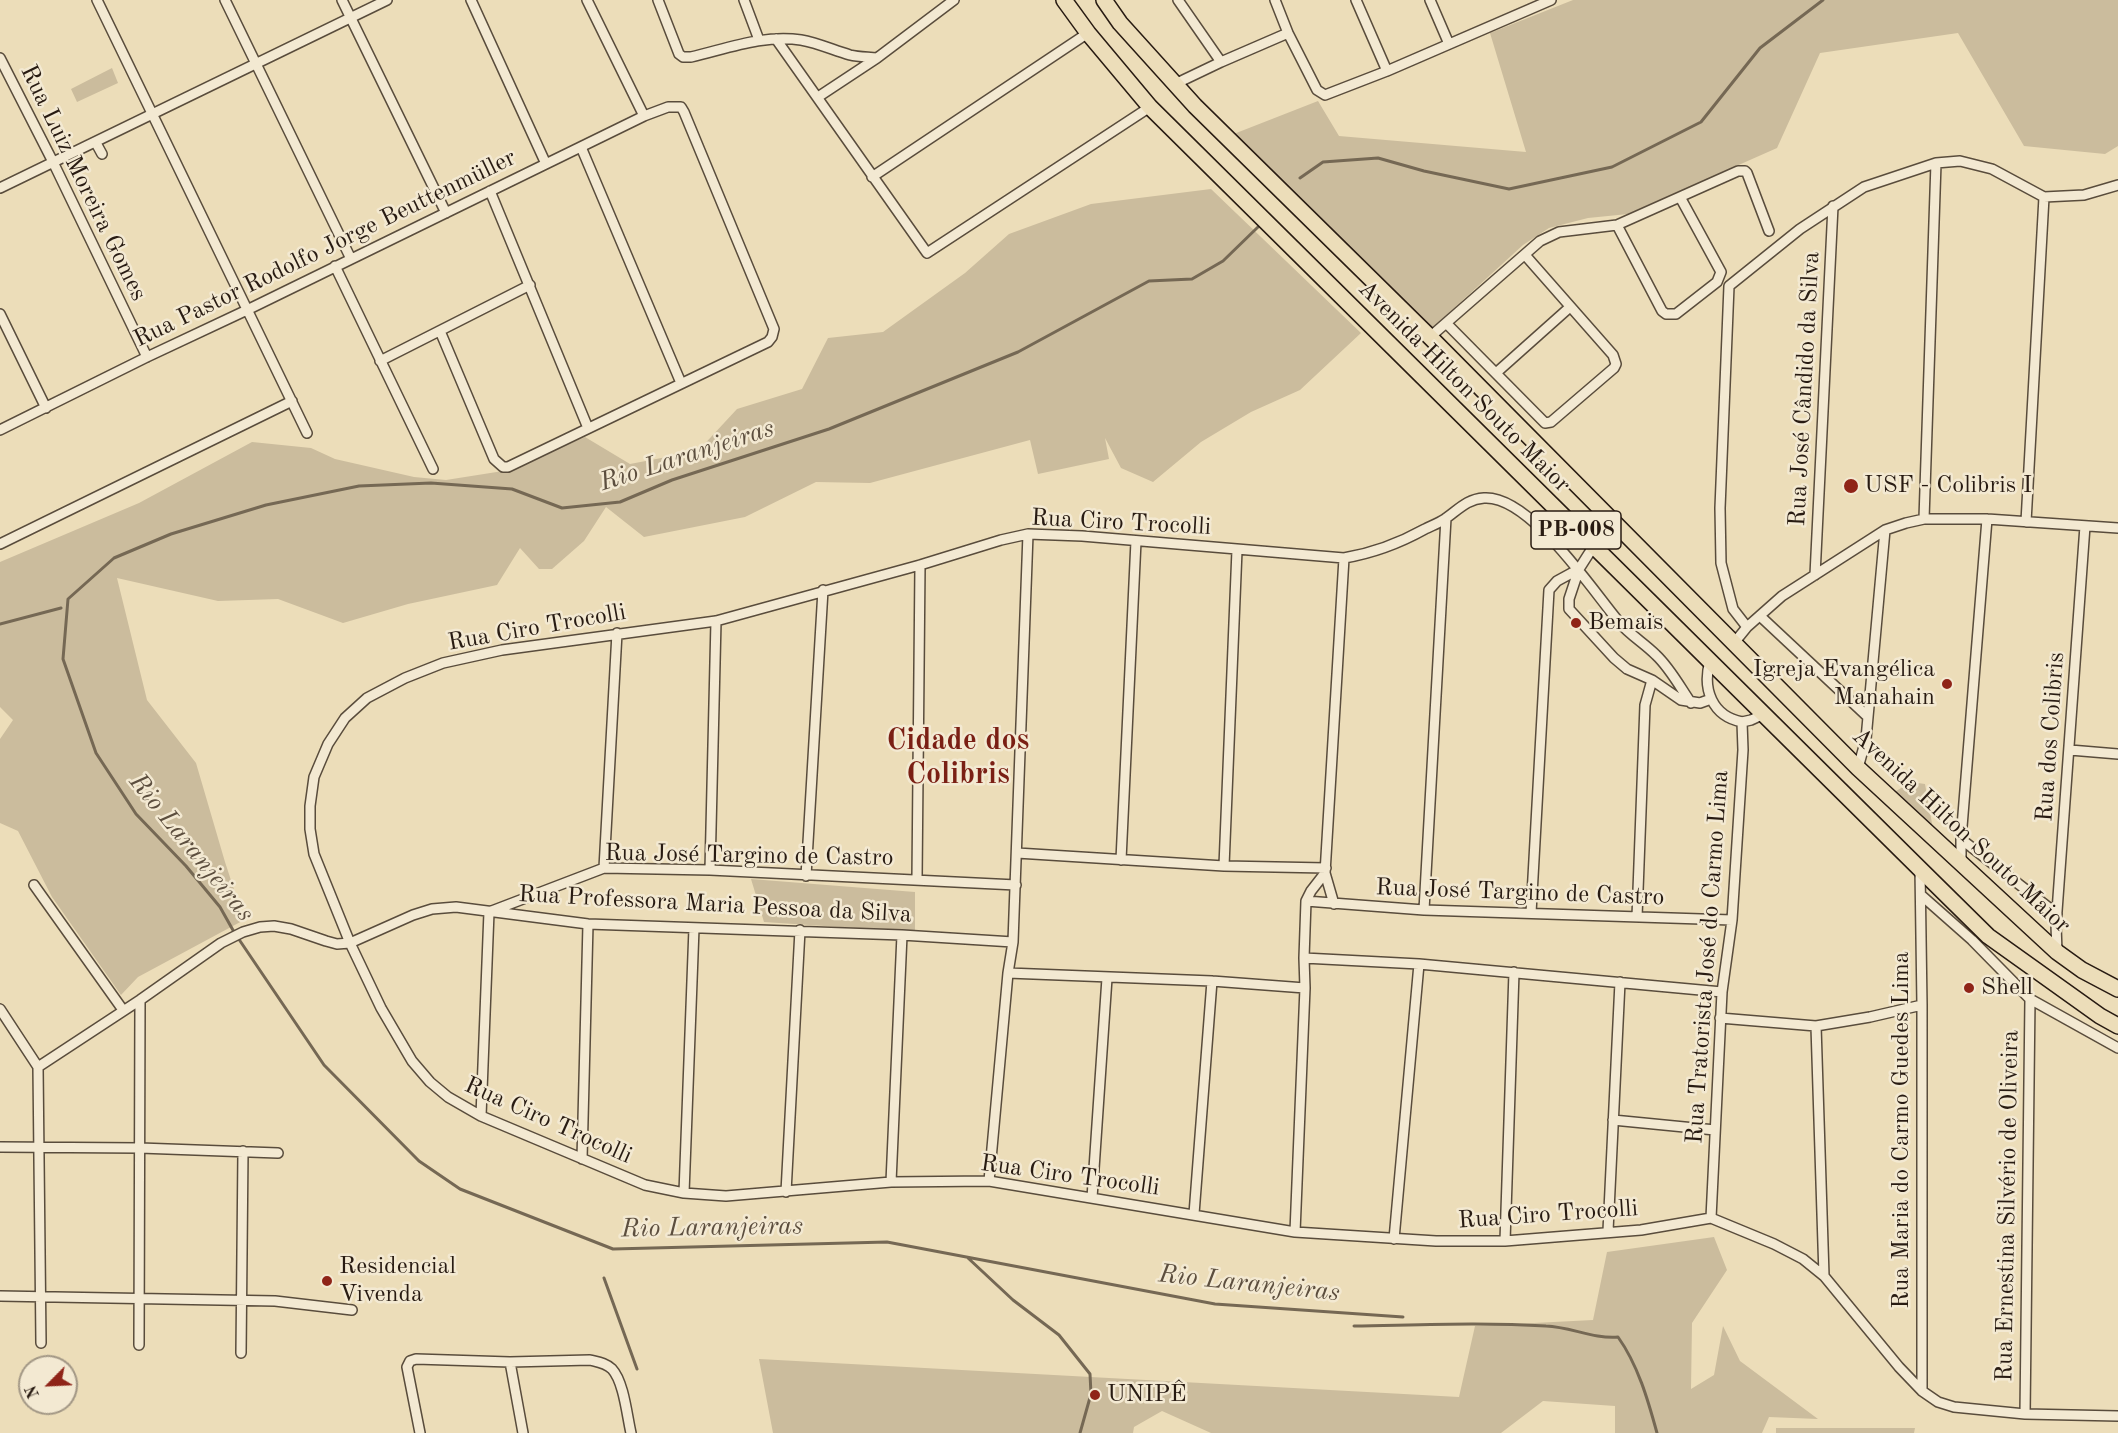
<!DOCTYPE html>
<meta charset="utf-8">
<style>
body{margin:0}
#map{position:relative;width:2118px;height:1433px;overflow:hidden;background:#ecddb9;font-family:"Old Standard TT",serif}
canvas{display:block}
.north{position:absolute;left:18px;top:1355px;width:60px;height:60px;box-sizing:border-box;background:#f3e9d2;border:2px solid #a29785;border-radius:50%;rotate:246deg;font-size:16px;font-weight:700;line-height:24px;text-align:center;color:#281b12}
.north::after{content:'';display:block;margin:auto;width:21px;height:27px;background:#8f2418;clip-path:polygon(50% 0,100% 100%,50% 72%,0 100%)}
</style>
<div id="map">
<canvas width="2118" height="1433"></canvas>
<div class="north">N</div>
</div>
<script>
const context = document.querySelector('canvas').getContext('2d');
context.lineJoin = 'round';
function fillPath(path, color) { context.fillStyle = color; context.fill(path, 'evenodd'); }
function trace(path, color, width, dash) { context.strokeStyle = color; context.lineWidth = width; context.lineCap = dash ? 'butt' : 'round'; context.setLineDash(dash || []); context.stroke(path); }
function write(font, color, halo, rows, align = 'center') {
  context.font = font + ' "Old Standard TT",serif'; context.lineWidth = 5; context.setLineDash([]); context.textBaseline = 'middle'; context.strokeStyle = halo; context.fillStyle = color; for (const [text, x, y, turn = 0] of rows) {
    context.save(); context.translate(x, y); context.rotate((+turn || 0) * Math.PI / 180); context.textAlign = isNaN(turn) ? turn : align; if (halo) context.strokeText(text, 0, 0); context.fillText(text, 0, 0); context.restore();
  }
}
fillPath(new Path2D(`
 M 1573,0 L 2118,0 L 2118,146 L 2105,154 L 2024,146 L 1958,33 L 1820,53 L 1777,148 L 1628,214 L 1588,218 L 1549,228 L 1523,245 L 1429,331 L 1226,137 L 1318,101 L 1339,136 L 1526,152 L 1490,33 Z
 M 112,68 L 118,83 L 77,102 L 71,89 Z
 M 1211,189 L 1361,333 L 1300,390 L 1251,412 L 1201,442 L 1153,482 L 1121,468 L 1105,438 L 1109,459 L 1038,474 L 1030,440 L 870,483 L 816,482 L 745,517 L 644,537 L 606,507 L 584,541 L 552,569 L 539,569 L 520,548 L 497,585 L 408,604 L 343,623 L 278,599 L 218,601 L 117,578 L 147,700 L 196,763 L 225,862 L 244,920 L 138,977 L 121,995 L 52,897 L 18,831 L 0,823 L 0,739 L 13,720 L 0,707 L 0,562 L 139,503 L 252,442 L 311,448 L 335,459 L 414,477 L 446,480 L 503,471 L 585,437 L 630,464 L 698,451 L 737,409 L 802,389 L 828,338 L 883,332 L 965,273 L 1009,234 L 1091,204 Z
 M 1911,782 L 1925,784 L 1936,846 L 1888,796 Z
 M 751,879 L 915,892 L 915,932 L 764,922 Z
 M 1714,1237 L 1727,1270 L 1692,1323 L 1691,1389 L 1714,1375 L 1723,1326 L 1740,1361 L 1818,1419 L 1769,1417 L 1762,1433 L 1615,1433 L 1615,1406 L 1543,1401 L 1501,1433 L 1211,1433 L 1162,1411 L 1134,1427 L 1133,1433 L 773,1433 L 759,1359 L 1459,1397 L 1475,1326 L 1593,1320 L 1607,1252 Z
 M 1776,1428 L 1915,1428 L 1914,1433 L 1776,1433 Z`), '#cbbc9d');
trace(new Path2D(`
 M 1300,178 L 1323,162 L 1378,158 L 1424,171 L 1509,189 L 1612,167 L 1701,122 L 1760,48 L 1823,0
 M 1258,227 L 1223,261 L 1192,279 L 1149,281 L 1018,352 L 829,429 L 672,480 L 620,502 L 562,508 L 512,489 L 431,483 L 359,486 L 266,505 L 171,534 L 114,558 L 68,599 L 63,659 L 96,753 L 136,814 L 186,866 L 220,907 L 234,932 L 324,1065 L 419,1161 L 460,1189 L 613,1249 L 887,1242 L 1215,1304 L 1403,1317
 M 0,624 L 61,608
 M 968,1258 L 1013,1300 L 1059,1335 L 1090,1374 L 1091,1394 L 1080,1433
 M 604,1278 L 637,1369
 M 1354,1326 C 1418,1325 1482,1322 1546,1326 C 1571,1327 1593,1339 1618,1337 C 1638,1365 1648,1400 1657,1433`), '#756854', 3);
const street = new Path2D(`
 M 97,0 L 307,433
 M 225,0 L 351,259
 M 342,0 L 446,213
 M 471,0 L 546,164
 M 587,0 L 644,116
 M 658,0 L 679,54 L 683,57 L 691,57 C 726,49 764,34 801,40 C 818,43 833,50 850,55 C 858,57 868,57 877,58
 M 744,0 L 759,40
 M 1178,0 L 1221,62 L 1288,33
 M 1275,0 L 1288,33 L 1317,90 L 1325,95 L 1387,71 L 1551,0
 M 1356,0 L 1387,71
 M 1430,0 L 1449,44
 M 776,39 L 927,253 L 1150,107
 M 0,58 L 53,162 L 147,357
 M 1175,84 L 1221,62
 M 818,97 L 877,58 L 954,0
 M 96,143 L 102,154
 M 581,147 L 681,383
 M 872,177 L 1088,33
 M 0,188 L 387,0
 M 490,191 L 588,428
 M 1617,225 L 1662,311 L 1666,314 L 1676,314 L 1717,282 L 1721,272 L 1680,197
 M 335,266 L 433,469
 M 0,314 L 46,408
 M 1447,324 L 1545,423 L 1551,422 L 1614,368 L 1616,364 L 1613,355 L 1525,255
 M 1430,337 L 1540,241 L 1559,232 L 1617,225 L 1738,171 L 1745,171 L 1747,173 L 1769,231
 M 380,361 L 530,285
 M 1496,373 L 1570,307
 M 0,430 L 147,357 L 247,310 L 644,116 L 668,107 L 681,107 L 684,112 L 774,329 L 772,337 L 768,342 L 508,467 L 503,467 L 494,459 L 440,331
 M 1924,519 L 1936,163
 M 2026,522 L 2044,197
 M 0,544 L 292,401
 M 1579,569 L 1569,599 L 1569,609 L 1614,658 L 1627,669 L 1652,680 L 1681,700 L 1700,703 L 1711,699
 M 1815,575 L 1833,206
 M 1760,616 L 1868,717
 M 1747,627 L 1733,609 L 1721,563 L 1720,508 L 1729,286 L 1800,229 L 1864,187 L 1936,163 L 1960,161 L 1992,169 L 2044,197 L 2084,195 L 2118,185
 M 1734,643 L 1747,627 L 1782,596 L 1885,530 L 1906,523 L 1924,519 L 1987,519 L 2118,528
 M 1710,661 C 1702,689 1712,716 1742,722
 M 1691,703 C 1680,687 1670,668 1656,655 C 1644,643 1630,635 1619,622 C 1592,590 1530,495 1484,498 C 1467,499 1458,510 1445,519 C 1439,523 1431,526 1425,529 C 1398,544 1374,553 1344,558 L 1082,536 L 1028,534 L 1001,540 L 920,565 L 716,621 L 502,650 L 443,663 L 405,678 L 367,698 L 345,718 L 328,744 L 314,777 L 310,806 L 310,829 L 314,854 L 350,943 L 381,1008 L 412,1061 L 430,1082 L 448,1097 L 481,1116 L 645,1185 L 684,1193 L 726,1196 L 891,1182 L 989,1181 L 1295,1232 L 1436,1241 L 1505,1241 L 1641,1230 L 1711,1218 L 1774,1244 L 1803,1259 L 1824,1276 L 1899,1367 L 1922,1391 L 1938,1402 L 1954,1407 L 2025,1414 L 2118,1416
 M 2070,750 L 2118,754
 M 1858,768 L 1866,739 L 1885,530
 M 1961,839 L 2057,914
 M 1017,853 L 1224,866 L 1326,868
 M 1121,860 L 1136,541
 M 1961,863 L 1961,839 L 1987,519
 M 1224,866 L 1237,550
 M 604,868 L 617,633
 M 1920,869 L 1922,1005 L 1922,1391
 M 710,870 L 716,621
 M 806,876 L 823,590
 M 917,879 L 920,565
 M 34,885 L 123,1010
 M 1921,895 L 1972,940 L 2030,999 L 2118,1048
 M 1306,901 L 1424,910 L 1732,920
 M 1334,904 L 1325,873 L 1344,558
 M 1424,910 L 1446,518
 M 1531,913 L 1549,590 L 1557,581 L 1579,569 L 1593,547 L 1615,523
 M 1637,917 L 1645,705 L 1652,680
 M 2057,952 L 2056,925 L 2085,526
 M 1304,958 L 1419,964 L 1722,992
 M 1008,973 L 1212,981 L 1305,988
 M 0,1009 L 38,1067
 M 1720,1018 L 1816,1026 L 1870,1017 L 1922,1005
 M 1816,1026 L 1824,1276
 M 38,1067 L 140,1000 L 221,943 L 243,932 L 260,927 L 274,926 L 291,929 L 326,941 L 337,944 L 350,943 L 413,915 L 432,909 L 456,907 L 588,924 L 902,935 L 1013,942
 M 38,1067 L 41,1343
 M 481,1116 L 489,912 L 604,868 L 710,870 L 1016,885
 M 1613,1120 L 1715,1130
 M 0,1147 L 140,1148 L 278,1153
 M 582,1159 L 588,924
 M 989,1181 L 1008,973 L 1013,942 L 1028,534
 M 891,1182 L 902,935
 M 786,1192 L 800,930
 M 684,1193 L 694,928
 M 1092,1198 L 1107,978
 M 1194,1214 L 1212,981
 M 1711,1218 L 1722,992 L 1732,920 L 1743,750 L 1742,722 L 1751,720 L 1764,714
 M 1608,1231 L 1620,982
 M 1295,1232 L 1305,988 L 1304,958 L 1306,901 L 1311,891 L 1325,873
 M 1394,1239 L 1419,964
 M 1505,1241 L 1514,972
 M 0,1296 L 275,1301 L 352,1310
 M 139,1345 L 140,1000
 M 241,1353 L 243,1151
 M 510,1362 L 523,1433
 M 2025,1414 L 2030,999
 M 420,1433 L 407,1367 L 410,1361 L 416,1359 L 510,1362 L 590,1360 C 598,1362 606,1363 612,1369 C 624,1382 627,1416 631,1433`);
const primary = new Path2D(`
 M 1064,0 L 1088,33 L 1150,107 L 1920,869 L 1988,936 L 2100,1016 L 2118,1026
 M 1104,0 L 1120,23 L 1195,106 L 1430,337 L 1858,768 L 2057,952 L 2082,970 L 2118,989`);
trace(street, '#594c3c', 12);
trace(primary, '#281b12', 18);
trace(street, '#f3e9d2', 9);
trace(primary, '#ecddb9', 15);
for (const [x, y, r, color] of [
 [1851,486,8,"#8f2418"],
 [1576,623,6,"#8f2418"],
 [1947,684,6,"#8f2418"],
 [1969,988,6,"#8f2418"],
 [327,1281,6,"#8f2418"],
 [1095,1395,6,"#8f2418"]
]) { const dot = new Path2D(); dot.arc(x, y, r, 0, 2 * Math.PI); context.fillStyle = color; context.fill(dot); trace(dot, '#f3e9d2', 2); }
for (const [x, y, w] of [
 [1576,530,90]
]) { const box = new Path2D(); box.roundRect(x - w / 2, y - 19, w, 38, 4.5); context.fillStyle = '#f3e9d2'; context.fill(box); trace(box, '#281b12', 1.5); }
write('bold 22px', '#281b12', null, [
 ["PB-008",1576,530]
]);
write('24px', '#281b12', '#f3e9d2', [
 ["Rua Luiz Moreira Gomes",83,183,64],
 ["Rua Pastor Rodolfo Jorge Beuttenmüller",325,249,-26],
 ["Avenida Hilton Souto Maior",1464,387,45],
 ["Rua José Cândido da Silva",1805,389,-87],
 ["Rua Ciro Trocolli",1121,523,3],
 ["Rua Ciro Trocolli",537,628,-10],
 ["Rua dos Colibris",2051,737,-86],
 ["Avenida Hilton Souto Maior",1961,831,43],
 ["Rua José Targino de Castro",749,856,1],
 ["Rua José Targino de Castro",1520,893,2],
 ["Rua Professora Maria Pessoa da Silva",715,905,3],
 ["Rua Tratorista José do Carmo Lima",1708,957,-86],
 ["Rua Ciro Trocolli",548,1121,24],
 ["Rua Maria do Carmo Guedes Lima",1902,1130,-90],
 ["Rua Ciro Trocolli",1070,1176,8],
 ["Rua Ernestina Silvério de Oliveira",2008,1206,-89],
 ["Rua Ciro Trocolli",1548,1215,-4]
]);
write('24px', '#281b12', '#f3e9d2', [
 ["USF - Colibris I",1864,486],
 ["Bemais",1588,623],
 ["Igreja Evangélica",1935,670,"right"],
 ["Manahain",1935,698,"right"],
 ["Shell",1981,988],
 ["Residencial",339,1267],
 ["Vivenda",339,1295],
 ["UNIPÊ",1107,1395]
], 'left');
write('italic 26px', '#5c4e3e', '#f3e9d2', [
 ["Rio Laranjeiras",687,456,-18],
 ["Rio Laranjeiras",191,848,51],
 ["Rio Laranjeiras",712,1228,-1],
 ["Rio Laranjeiras",1249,1284,6]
]);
write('bold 30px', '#7a1f14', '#f3e9d2', [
 ["Cidade dos",958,741],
 ["Colibris",958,775]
]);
</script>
